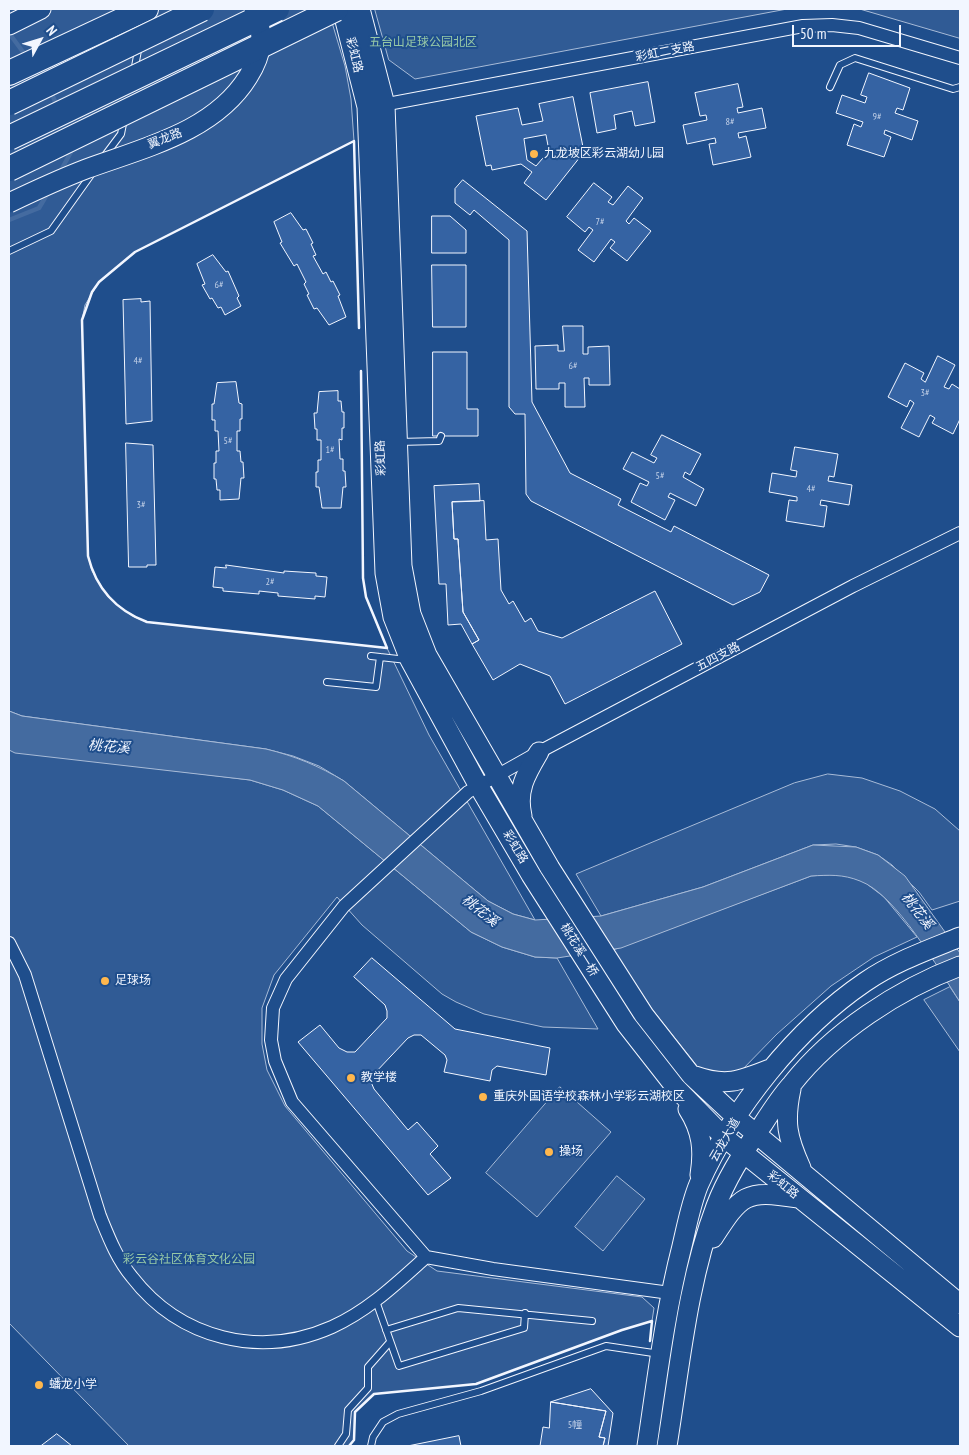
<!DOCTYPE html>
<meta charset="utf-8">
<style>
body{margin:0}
#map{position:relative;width:969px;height:1455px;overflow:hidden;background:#1f4e8c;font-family:"PT Sans Narrow",sans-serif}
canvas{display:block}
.frame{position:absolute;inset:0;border:10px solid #f2f6ff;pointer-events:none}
.north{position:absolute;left:15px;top:15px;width:50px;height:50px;-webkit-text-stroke:4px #1f4e8c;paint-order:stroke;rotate:51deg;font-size:14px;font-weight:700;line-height:20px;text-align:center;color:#f2f6ff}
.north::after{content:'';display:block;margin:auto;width:18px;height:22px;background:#f2f6ff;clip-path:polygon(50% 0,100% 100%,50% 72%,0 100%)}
.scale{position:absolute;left:792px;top:25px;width:109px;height:22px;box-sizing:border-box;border:2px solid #f2f6ff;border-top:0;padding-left:6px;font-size:15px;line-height:18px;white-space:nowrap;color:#f2f6ff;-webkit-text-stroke:4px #1f4e8c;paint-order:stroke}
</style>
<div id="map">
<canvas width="969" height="1455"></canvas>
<div class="frame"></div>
<div class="north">N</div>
<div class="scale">50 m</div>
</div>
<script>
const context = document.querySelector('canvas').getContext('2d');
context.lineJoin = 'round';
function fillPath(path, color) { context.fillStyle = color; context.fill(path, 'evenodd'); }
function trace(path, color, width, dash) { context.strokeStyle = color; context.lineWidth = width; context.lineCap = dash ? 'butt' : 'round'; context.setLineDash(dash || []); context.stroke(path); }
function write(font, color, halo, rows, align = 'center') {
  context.font = font + ' "PT Sans Narrow","Noto Sans SC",sans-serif'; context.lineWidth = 4; context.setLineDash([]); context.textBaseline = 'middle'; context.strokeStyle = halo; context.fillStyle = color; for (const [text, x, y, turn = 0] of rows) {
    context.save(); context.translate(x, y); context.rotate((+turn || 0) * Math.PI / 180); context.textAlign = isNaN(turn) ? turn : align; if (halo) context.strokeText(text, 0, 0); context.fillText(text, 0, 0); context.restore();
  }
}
const built = new Path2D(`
 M 9,9 L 328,9 L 345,66 L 351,99 L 354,141 L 135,252 L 99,282 L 85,305 L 82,320 L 88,556 L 92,571 L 108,597 L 132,616 L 146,622 L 387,648 L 429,735 L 535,920 L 513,914 L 488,901 L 344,781 L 319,766 L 293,756 L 266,749 L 22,716 L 9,711 Z
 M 375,9 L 787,9 L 415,79 L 389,60 Z
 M 860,9 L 960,9 L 960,38 Z
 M 9,750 L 250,780 L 283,790 L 318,806 L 471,932 L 502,947 L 535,957 L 557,958 L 598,1029 L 543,1027 L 484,1014 L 456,1002 L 442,994 L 362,925 L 337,897 L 274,975 L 262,1008 L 262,1044 L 267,1070 L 285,1106 L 407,1251 L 437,1271 L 642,1297 L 654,1308 L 652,1321 L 622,1330 L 476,1384 L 374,1394 L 355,1412 L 354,1440 L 349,1446 L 129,1446 L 9,1323 Z
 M 828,774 L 862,778 L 900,791 L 935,809 L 960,831 L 960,901 L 932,910 L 919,892 L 892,865 L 878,855 L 856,847 L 836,844 L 813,845 L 703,887 L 601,916 L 576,874 L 794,783 Z
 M 840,874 L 863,881 L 884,897 L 917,937 L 874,957 L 831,986 L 777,1034 L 739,1073 L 701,1071 L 652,1009 L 613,950 L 811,876 Z
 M 950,987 L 960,1002 L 960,1052 L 924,1000 Z
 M 560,1087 L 611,1132 L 537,1217 L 486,1173 Z
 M 617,1176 L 645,1199 L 603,1251 L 575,1227 Z`);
fillPath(built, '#305b95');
trace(built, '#a8bbd7', 1);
const water = new Path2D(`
 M 9,711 L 22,716 L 266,749 C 295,756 319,766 344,781 L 488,901 L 513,914 L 535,920 L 601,916 L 703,887 L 813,845 L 856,847 L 878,855 L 905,876 L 960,953 L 960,1002 C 939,970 896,894 860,881 C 843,874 829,875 811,876 L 621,948 L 557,958 L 535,957 L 502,947 L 471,932 L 318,806 L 283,790 L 250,780 L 15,753 L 9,750 Z`);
fillPath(water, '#446ba0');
trace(water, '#a8bbd7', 1);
trace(new Path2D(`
 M 9,33 L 26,56
 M 51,91 L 57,107
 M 59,174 L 71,152 L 70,147
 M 9,220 L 39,208 L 49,191`), '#446ba0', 4.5);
const building = new Path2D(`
 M 869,73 L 910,88 L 903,110 L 897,108 L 895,113 L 918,121 L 912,140 L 885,130 L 884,134 L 891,137 L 884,157 L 847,145 L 854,124 L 861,127 L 863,122 L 836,113 L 842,95 L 865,103 L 867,97 L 861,95 Z
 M 648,82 L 655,122 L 635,126 L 632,111 L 614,115 L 616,129 L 597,133 L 590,93 Z
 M 738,84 L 743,107 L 737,108 L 738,113 L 762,108 L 766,128 L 738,133 L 739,138 L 746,136 L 751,157 L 713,165 L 709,144 L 716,143 L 715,138 L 687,144 L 683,125 L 707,120 L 706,115 L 700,116 L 695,93 Z
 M 573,97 L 584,152 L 546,200 L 524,183 L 532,172 L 521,164 L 492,170 L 491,165 L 486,166 L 476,116 L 518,108 L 522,125 L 543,121 L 539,104 ZM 546,135 L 549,151 L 536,166 L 527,160 L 524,139 Z
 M 463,180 L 527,231 L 532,402 L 570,473 L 621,499 L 618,505 L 671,532 L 674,526 L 769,575 L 760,592 L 733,605 L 531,501 L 526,494 L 525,414 L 515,414 L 509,407 L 509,240 L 474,210 L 470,215 L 455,203 L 455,189 Z
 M 594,183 L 612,197 L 608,202 L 613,205 L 628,186 L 643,198 L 626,221 L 629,224 L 634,218 L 651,231 L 627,261 L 610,248 L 615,242 L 611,239 L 594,262 L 578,250 L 593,230 L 589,227 L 585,232 L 567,217 Z
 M 291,213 L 303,230 L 306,229 L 313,243 L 311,244 L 316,255 L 313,256 L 323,274 L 326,272 L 331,282 L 333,281 L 340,295 L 338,296 L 346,317 L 329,325 L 317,308 L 314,309 L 307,295 L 309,294 L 304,284 L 306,282 L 297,264 L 294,266 L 280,243 L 282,242 L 274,222 Z
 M 432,216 L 450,216 L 466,230 L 466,253 L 432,253 Z
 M 213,255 L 226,272 L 228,271 L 239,296 L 237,298 L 241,306 L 225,315 L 221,307 L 218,308 L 212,298 L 210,299 L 202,285 L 205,284 L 197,264 Z
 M 432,265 L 466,265 L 466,327 L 433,327 Z
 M 141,299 L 141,302 L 150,301 L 152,421 L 126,424 L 123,300 Z
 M 563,326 L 583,326 L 583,354 L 588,354 L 588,347 L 609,346 L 610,385 L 589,385 L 589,378 L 584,378 L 585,407 L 565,407 L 565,383 L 559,383 L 559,389 L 536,389 L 535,346 L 558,345 L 558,351 L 564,351 Z
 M 433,352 L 467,352 L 467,409 L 478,409 L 478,436 L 433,436 Z
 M 938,356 L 955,365 L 944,387 L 949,389 L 952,384 L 960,389 L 960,419 L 953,434 L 932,423 L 935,418 L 930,415 L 919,437 L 901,428 L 914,403 L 910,400 L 907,407 L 888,397 L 905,363 L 924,373 L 921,379 L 925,382 Z
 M 236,382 L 239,403 L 242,404 L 242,419 L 240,419 L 240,431 L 237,431 L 237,451 L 240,451 L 241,462 L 243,462 L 244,478 L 241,478 L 239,499 L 220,500 L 220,490 L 217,490 L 216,479 L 214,479 L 214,463 L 216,463 L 216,451 L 219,451 L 218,431 L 215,431 L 215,420 L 212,420 L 212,404 L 214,404 L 217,383 Z
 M 338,391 L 338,401 L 341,401 L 342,412 L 344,412 L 344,428 L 342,428 L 342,440 L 339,439 L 340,459 L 343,459 L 343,471 L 345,471 L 346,487 L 343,487 L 341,508 L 322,508 L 319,487 L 316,487 L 316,472 L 318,472 L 318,460 L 321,460 L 321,440 L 317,440 L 317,429 L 315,429 L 314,413 L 317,413 L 319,392 Z
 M 662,435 L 701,454 L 690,475 L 685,472 L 683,477 L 704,489 L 696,506 L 670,493 L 668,497 L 675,500 L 665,520 L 631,502 L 640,483 L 647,486 L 649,482 L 623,469 L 632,452 L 654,463 L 657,458 L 651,455 Z
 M 126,443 L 153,445 L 156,565 L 147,565 L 147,567 L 129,567 Z
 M 795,447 L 838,454 L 834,477 L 829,476 L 828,481 L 852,485 L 849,505 L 821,500 L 820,505 L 827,506 L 824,527 L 786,521 L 789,500 L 797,501 L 797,497 L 769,492 L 772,473 L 796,477 L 797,471 L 791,470 Z
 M 479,484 L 480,501 L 452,502 L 454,539 L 458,539 L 463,612 L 479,640 L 472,644 L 461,624 L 448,625 L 446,584 L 439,584 L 434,486 Z
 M 484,501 L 486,540 L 498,539 L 501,590 L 509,604 L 513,601 L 525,622 L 531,618 L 538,631 L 562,638 L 655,591 L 682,644 L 565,704 L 550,676 L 520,664 L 493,680 L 472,644 L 479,640 L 463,612 L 458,539 L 454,539 L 452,502 Z
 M 226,565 L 284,573 L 284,571 L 316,573 L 316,576 L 327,577 L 325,597 L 315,596 L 315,599 L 278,596 L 278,593 L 259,591 L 259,594 L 223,591 L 223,588 L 213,587 L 215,567 L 226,568 Z
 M 372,958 L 455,1029 L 550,1048 L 546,1075 L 497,1066 L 492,1070 L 490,1081 L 444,1072 L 447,1060 L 445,1055 L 421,1035 L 414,1035 L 408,1038 L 374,1074 L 371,1082 L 374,1089 L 408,1130 L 417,1122 L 438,1146 L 430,1154 L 451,1178 L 428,1195 L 298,1042 L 320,1025 L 339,1048 L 347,1052 L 355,1052 L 387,1018 L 387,1011 L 385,1005 L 354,977 Z
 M 591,1389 L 613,1413 L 608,1446 L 603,1446 L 605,1438 L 599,1437 L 606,1411 L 551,1402 Z
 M 551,1402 L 606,1411 L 599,1437 L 605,1438 L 603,1446 L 540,1446 L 543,1427 L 549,1428 Z
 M 57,1434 L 72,1446 L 41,1446 Z
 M 459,1436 L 461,1446 L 408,1446 Z`);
fillPath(building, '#3563a3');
trace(building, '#f2f6ff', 1);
const lane = new Path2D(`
 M 134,72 L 139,45
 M 830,87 L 840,65 L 855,58 L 953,89 L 960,87
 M 103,158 L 121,134 L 124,119
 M 9,251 L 51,231 L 93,172
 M 398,442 L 439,441 L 441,436
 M 371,656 L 407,660
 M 327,682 L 376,687 L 380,657
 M 376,1301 L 399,1366 L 524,1328 L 525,1313
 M 386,1330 L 458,1308 L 592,1321
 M 338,1446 L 346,1434 L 348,1410 L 368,1388 L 368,1367 L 390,1342
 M 371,1446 L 373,1437 L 383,1422 L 398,1414 L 481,1391 L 606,1346 L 660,1354`);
const street = new Path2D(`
 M 377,106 L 803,26 L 832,25 L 859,28 L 960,58
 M 9,943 L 25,975 L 100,1216 C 109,1238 117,1259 132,1277 C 180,1339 260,1359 332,1327 C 368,1311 397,1283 426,1257
 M 670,1293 L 493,1269 L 426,1257 L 292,1102 L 275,1061 L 271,1040 L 273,1008 L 286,979 L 344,906 L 468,792 L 539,752 L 853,586 L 960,533`);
const secondary = new Path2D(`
 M 342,9 L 367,107 L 385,573 L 393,617 L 410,660 L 478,785 L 531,875 L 626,1024 L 676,1088 L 725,1138 L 960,1327
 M 360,9 L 385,105 L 402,566 L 411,614 L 427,655 L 550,868 L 644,1015 L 691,1075 L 737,1118 L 960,1304
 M 9,25 L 41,9
 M 522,816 C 516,790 526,774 539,752
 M 695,1076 C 726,1087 740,1081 770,1069
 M 791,1089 C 784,1122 787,1137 801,1168
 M 688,1109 C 702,1131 704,1150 700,1175
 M 713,1238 C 741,1195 745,1189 797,1198
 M 647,1446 C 657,1379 665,1312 682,1246 C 687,1225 691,1203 699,1184 C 733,1108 796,1029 865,982 C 894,962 928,950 960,937
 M 667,1446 C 680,1366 687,1283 716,1206 C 727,1177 745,1149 763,1124 C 772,1110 781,1096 792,1084 C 833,1032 899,989 960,966`);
const highway = new Path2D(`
 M 9,73 L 146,9`);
trace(lane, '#f2f6ff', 8);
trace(street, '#f2f6ff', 14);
trace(secondary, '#f2f6ff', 21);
trace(highway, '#f2f6ff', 26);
trace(lane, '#1f4e8c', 6);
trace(street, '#1f4e8c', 12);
trace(secondary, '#1f4e8c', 19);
trace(highway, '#1f4e8c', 24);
const secondaryBridge = new Path2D(`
 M 9,203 C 34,191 60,179 86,169 C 143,148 214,132 248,77 C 263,53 265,35 254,9`);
const highwayBridge = new Path2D(`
 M 9,103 L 202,9
 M 9,138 L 277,9
 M 9,169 L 336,9`);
trace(secondaryBridge, '#f2f6ff', 21, []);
trace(highwayBridge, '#f2f6ff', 26, []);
trace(secondaryBridge, '#1f4e8c', 19);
trace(highwayBridge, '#1f4e8c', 24);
trace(new Path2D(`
 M 359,328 L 354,141 L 135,252 L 99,282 L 92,292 L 82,320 L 88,556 C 96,588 115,610 147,622 L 387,648 L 366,597 L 363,578 L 361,371
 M 349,1446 L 354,1440 L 355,1412 L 374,1394 L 476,1384 L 622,1330 L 652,1321 L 650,1341`), '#f2f6ff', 2.5);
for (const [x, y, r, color] of [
 [534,154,5,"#ffb74d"],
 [105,981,5,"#ffb74d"],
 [351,1078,5,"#ffb74d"],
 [483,1097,5,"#ffb74d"],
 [549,1152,5,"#ffb74d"],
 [39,1385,5,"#ffb74d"]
]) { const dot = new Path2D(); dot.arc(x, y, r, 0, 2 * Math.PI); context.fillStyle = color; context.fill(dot); trace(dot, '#1f4e8c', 2); }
write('10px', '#c3d1e8', null, [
 ["9#",877,117],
 ["8#",730,122],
 ["7#",600,222],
 ["6#",219,285],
 ["4#",138,361],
 ["6#",573,366],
 ["3#",925,393],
 ["5#",228,441],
 ["1#",330,450],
 ["5#",660,476],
 ["4#",811,489],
 ["3#",141,505],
 ["2#",270,582],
 ["5幢",575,1425]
]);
write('12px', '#97c8a6', '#1f4e8c', [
 ["五台山足球公园北区",423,43],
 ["彩云谷社区体育文化公园",189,1260]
]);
write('12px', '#f2f6ff', '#1f4e8c', [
 ["彩虹二支路",665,52,-11],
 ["彩虹路",354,55,76],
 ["翼龙路",165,139,-21],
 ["彩虹路",381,458,-92],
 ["五四支路",718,657,-28],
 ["彩虹路",515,847,59],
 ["桃花溪一桥",579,950,58],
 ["云龙大道",725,1140,-60],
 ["彩虹路",783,1185,39]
]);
write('12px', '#f2f6ff', '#1f4e8c', [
 ["九龙坡区彩云湖幼儿园",544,154],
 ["足球场",115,981],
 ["教学楼",361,1078],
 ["重庆外国语学校森林小学彩云湖校区",493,1097],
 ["操场",559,1152],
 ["蟠龙小学",49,1385]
], 'left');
write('italic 14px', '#f2f6ff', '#1f4e8c', [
 ["桃花溪",109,747,5],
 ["桃花溪",480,911,38],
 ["桃花溪",917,911,52]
]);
</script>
